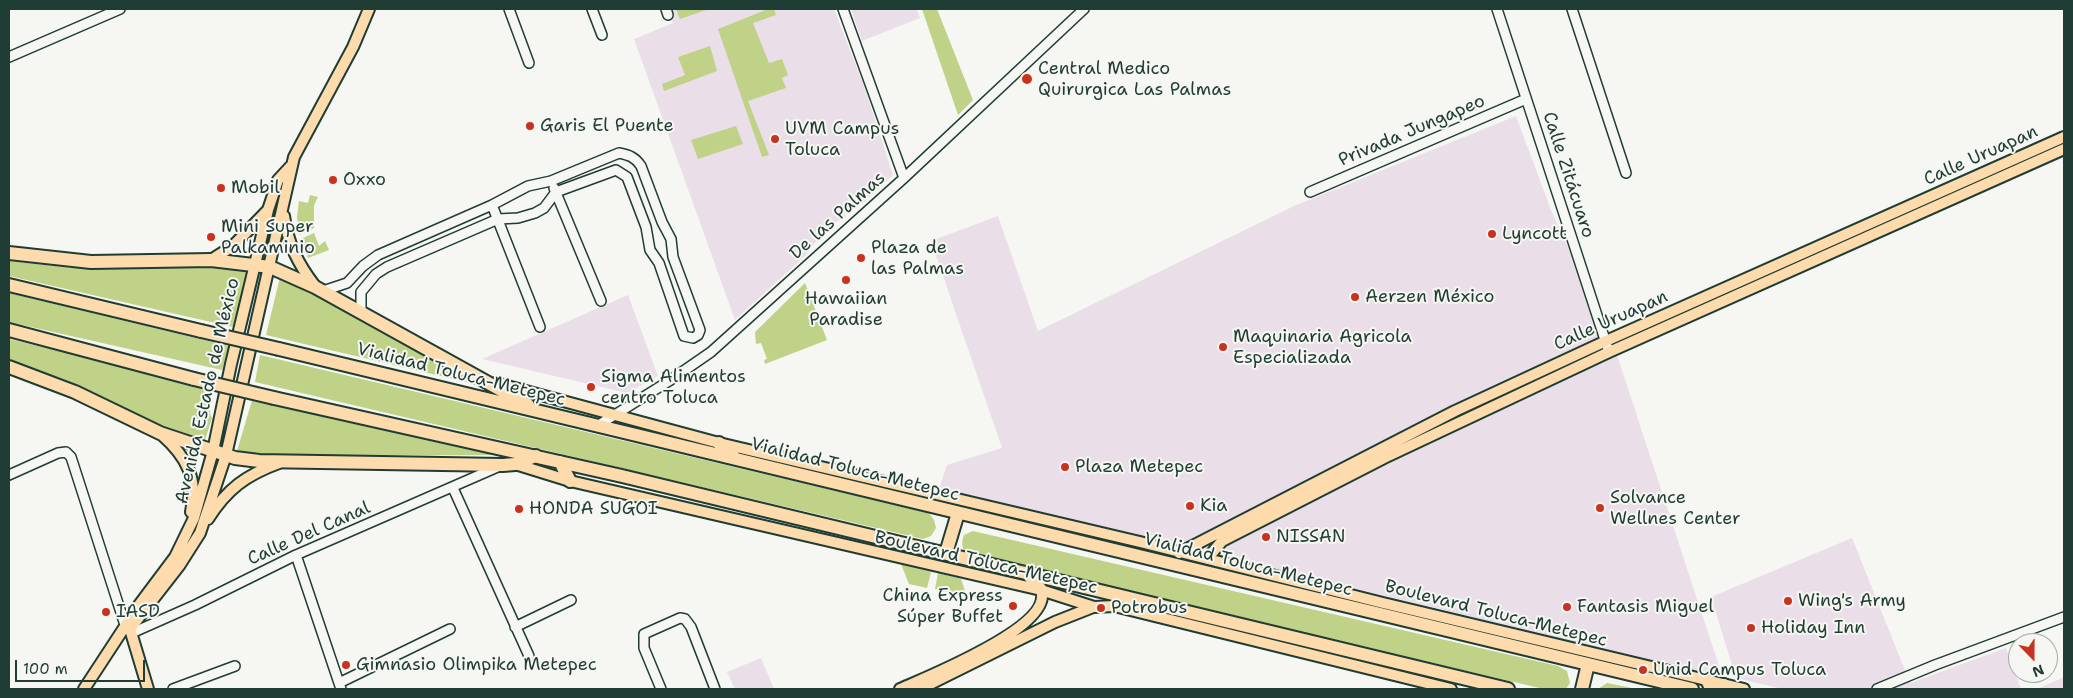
<!DOCTYPE html>
<meta charset="utf-8">
<style>
body{margin:0}
#map{position:relative;width:2073px;height:698px;overflow:hidden;background:#f6f6f2;font-family:"Shantell Sans",sans-serif}
canvas{display:block}
.frame{position:absolute;inset:0;border:10px solid #1f3d34;pointer-events:none}
.north{position:absolute;left:2008px;top:633px;width:50px;height:50px;box-sizing:border-box;background:#f6f6f2;border:1px solid #a0aca6;border-radius:50%;rotate:158deg;font-size:14px;font-weight:700;line-height:20px;text-align:center;color:#1f3d34}
.north::after{content:'';display:block;margin:auto;width:18px;height:22px;background:#c8321e;clip-path:polygon(50% 0,100% 100%,50% 72%,0 100%)}
.scale{position:absolute;left:15px;top:660px;width:130px;height:22px;box-sizing:border-box;border:2px solid #1f3d34;border-top:0;padding-left:6px;font-size:15px;line-height:18px;white-space:nowrap;color:#1f3d34;-webkit-text-stroke:4px #f6f6f2;paint-order:stroke}
</style>
<div id="map">
<canvas width="2073" height="698"></canvas>
<div class="frame"></div>
<div class="north">N</div>
<div class="scale">100 m</div>
</div>
<script>
const context = document.querySelector('canvas').getContext('2d');
context.lineJoin = 'round';
function fillPath(path, color) { context.fillStyle = color; context.fill(path, 'evenodd'); }
function trace(path, color, width, dash) { context.strokeStyle = color; context.lineWidth = width; context.lineCap = dash ? 'butt' : 'round'; context.setLineDash(dash || []); context.stroke(path); }
function write(font, color, halo, rows, align = 'center') {
  context.font = font + ' "Shantell Sans",sans-serif'; context.lineWidth = 4; context.setLineDash([]); context.textBaseline = 'middle'; context.strokeStyle = halo; context.fillStyle = color; for (const [text, x, y, turn = 0] of rows) {
    context.save(); context.translate(x, y); context.rotate((+turn || 0) * Math.PI / 180); context.textAlign = isNaN(turn) ? turn : align; if (halo) context.strokeText(text, 0, 0); context.fillText(text, 0, 0); context.restore();
  }
}
fillPath(new Path2D(`
 M 668,9 L 834,9 L 864,86 L 893,175 L 862,204 L 857,199 L 852,202 L 843,211 L 846,217 L 828,226 L 805,256 L 735,320 L 634,39 L 673,23 Z
 M 851,9 L 916,9 L 920,18 L 862,41 Z
 M 1516,116 L 1551,210 L 1614,346 L 1723,678 L 1165,542 L 938,492 L 947,465 L 1002,448 L 931,241 L 998,216 L 1038,331 L 1294,206 Z
 M 628,295 L 658,376 L 627,393 L 482,359 Z
 M 1852,538 L 1910,683 L 2006,648 L 2021,689 L 1783,689 L 1736,678 L 1711,597 Z
 M 761,658 L 774,689 L 735,689 L 727,672 Z
 M 2064,677 L 2064,689 L 2037,689 Z`), '#eadfe8');
fillPath(new Path2D(`
 M 676,9 L 709,9 L 680,19 Z
 M 768,9 L 774,9 L 776,15 L 753,23 L 769,63 L 782,59 L 788,75 L 782,78 L 786,88 L 748,101 L 769,155 L 762,157 L 718,29 Z
 M 922,9 L 937,9 L 973,100 L 958,115 Z
 M 710,46 L 717,71 L 664,91 L 662,84 L 685,75 L 678,57 Z
 M 736,126 L 743,144 L 698,159 L 691,140 Z
 M 310,195 L 318,197 L 314,205 L 314,228 L 299,235 L 297,217 L 299,201 L 308,203 Z
 M 314,233 L 319,246 L 325,241 L 329,250 L 308,258 L 301,239 Z
 M 9,261 L 73,268 L 227,267 L 250,273 L 233,327 L 9,276 Z
 M 280,277 L 290,279 L 488,387 L 266,335 Z
 M 805,283 L 827,340 L 765,364 L 764,360 L 767,359 L 761,343 L 756,344 L 755,332 Z
 M 9,293 L 229,346 L 222,370 L 9,322 Z
 M 9,339 L 209,387 C 214,398 206,408 212,418 L 205,440 L 151,422 L 9,360 Z
 M 260,355 L 929,513 L 934,520 L 936,528 L 931,536 L 923,539 L 255,382 Z
 M 253,397 L 501,455 L 257,456 L 237,451 Z
 M 973,531 L 1558,666 L 1567,671 L 1570,683 L 1566,689 L 1544,689 L 973,557 C 962,552 960,545 964,535 Z
 M 901,564 L 931,572 L 927,588 L 909,584 Z
 M 938,573 L 961,579 L 967,597 L 935,589 Z
 M 1607,683 L 1637,689 L 1598,689 Z`), '#bfd287');
const minor = new Path2D(`
 M 509,9 L 529,63
 M 592,9 L 602,35
 M 666,9 L 668,15
 M 843,9 L 904,178
 M 1497,9 L 1609,352
 M 1572,9 L 1626,173
 M 9,57 L 120,9
 M 554,188 L 601,301
 M 1310,192 L 1526,99
 M 492,205 L 540,327
 M 323,291 L 347,283 L 363,266 L 378,255 L 492,205 L 528,186 L 551,181 L 619,153 C 629,155 635,157 641,166 L 662,222 L 671,239 L 673,257 L 700,330 L 698,335 L 693,338 L 684,336 L 659,263 L 650,250 L 646,227 L 627,177 L 616,170 L 556,192 L 544,208 L 535,213 L 518,218 L 498,219 L 387,267 L 376,274 L 361,292 L 361,312
 M 597,426 L 669,381 L 711,352 L 904,178 L 1084,9
 M 9,475 L 58,453 L 66,452 L 71,457 L 125,625 L 134,632 L 195,605 L 296,555 L 500,466
 M 453,488 L 529,656
 M 296,555 L 341,689
 M 515,627 L 571,600
 M 339,683 L 450,629
 M 173,689 L 235,666
 M 661,689 L 644,648 L 644,634 L 680,618 L 685,619 L 691,627 L 715,689
 M 1877,689 L 1935,665 L 2064,617`);
const major = new Path2D(`
 M 284,216 C 288,244 298,264 315,286
 M 211,260 L 233,246 L 267,211
 M 496,383 L 719,443 L 1140,542 L 1383,603 L 1744,689
 M 162,435 C 187,457 198,479 191,512
 M 515,464 L 570,481 L 1041,590 L 1094,607 L 1114,606 L 1451,689
 M 208,519 C 227,489 246,475 279,463
 M 1179,553 L 1455,411 L 1606,341 L 2064,137
 M 1207,559 L 1222,541 L 1384,458 L 1609,352 L 2064,149
 M 84,689 L 139,605 L 175,557 L 194,518 L 213,451 L 231,364 L 268,210 L 278,180 L 291,166
 M 148,689 L 130,629 L 179,566 L 200,533 L 226,455 L 294,157 L 353,47 L 369,9
 M 900,689 C 927,677 1055,626 1041,590
 M 920,689 L 1055,622 L 1093,607`);
const highway = new Path2D(`
 M 9,253 L 91,262 L 211,260 L 270,267 L 315,287 L 528,405
 M 9,285 L 201,331
 M 9,330 L 194,379
 M 279,349 L 1692,689
 M 9,367 L 75,392 L 160,433 L 235,458 L 259,461 L 503,465 L 515,464 L 536,456
 M 274,398 L 622,476 L 1508,689
 M 719,443 L 734,457
 M 560,462 L 570,481
 M 946,553 L 958,513
 M 1027,573 L 1041,590
 M 1708,682 L 1711,689
 M 1582,689 L 1588,664
 M 1721,689 L 1724,685`);
trace(minor, '#1f3d34', 12);
trace(major, '#1f3d34', 14);
trace(highway, '#1f3d34', 16);
trace(minor, '#f6f6f2', 9);
trace(major, '#fedbac', 10);
trace(highway, '#fedbac', 12);
const highwayBridge = new Path2D(`
 M 201,331 L 279,349
 M 194,379 L 274,398`);
trace(highwayBridge, '#1f3d34', 16, []);
trace(highwayBridge, '#fedbac', 12);
for (const [x, y, r, color] of [
 [1027,79,6,"#c8321e"],
 [530,126,5,"#c8321e"],
 [775,139,5,"#c8321e"],
 [333,180,5,"#c8321e"],
 [221,188,5,"#c8321e"],
 [1492,234,5,"#c8321e"],
 [211,237,5,"#c8321e"],
 [861,258,5,"#c8321e"],
 [846,280,5,"#c8321e"],
 [1355,297,5,"#c8321e"],
 [1223,347,5,"#c8321e"],
 [591,387,5,"#c8321e"],
 [1065,467,5,"#c8321e"],
 [1190,506,5,"#c8321e"],
 [1600,508,5,"#c8321e"],
 [519,509,5,"#c8321e"],
 [1266,537,5,"#c8321e"],
 [1788,601,5,"#c8321e"],
 [1013,606,5,"#c8321e"],
 [1567,607,5,"#c8321e"],
 [1101,608,5,"#c8321e"],
 [106,612,5,"#c8321e"],
 [1751,628,5,"#c8321e"],
 [346,665,5,"#c8321e"],
 [1643,670,5,"#c8321e"]
]) { const dot = new Path2D(); dot.arc(x, y, r, 0, 2 * Math.PI); context.fillStyle = color; context.fill(dot); trace(dot, '#f6f6f2', 2); }
write('18px', '#1f3d34', '#f6f6f2', [
 ["Central Medico",1038,69],
 ["Quirurgica Las Palmas",1038,90],
 ["Garis El Puente",540,126],
 ["UVM Campus",785,129],
 ["Toluca",785,150],
 ["Oxxo",343,180],
 ["Mobil",231,188],
 ["Mini Super",221,227],
 ["Palkaminio",221,248],
 ["Lyncott",1502,234],
 ["Plaza de",871,248],
 ["las Palmas",871,269],
 ["Aerzen México",1365,297],
 ["Hawaiian",846,299,"center"],
 ["Paradise",846,320,"center"],
 ["Maquinaria Agricola",1233,337],
 ["Especializada",1233,358],
 ["Sigma Alimentos",601,377],
 ["centro Toluca",601,398],
 ["Plaza Metepec",1075,467],
 ["Solvance",1610,498],
 ["Wellnes Center",1610,519],
 ["Kia",1200,506],
 ["HONDA SUGOI",529,509],
 ["NISSAN",1276,537],
 ["China Express",1003,596,"right"],
 ["Súper Buffet",1003,617,"right"],
 ["Wing's Army",1798,601],
 ["Fantasis Miguel",1577,607],
 ["Potrobus",1111,608],
 ["IASD",116,612],
 ["Holiday Inn",1761,628],
 ["Gimnasio Olimpika Metepec",356,665],
 ["Unid Campus Toluca",1653,670]
], 'left');
write('18px', '#1f3d34', '#f6f6f2', [
 ["Privada Jungapeo",1412,131,-23],
 ["Calle Uruapan",1981,156,-24],
 ["Calle Zitácuaro",1568,175,72],
 ["De las Palmas",838,216,-42],
 ["Calle Uruapan",1611,321,-24],
 ["Vialidad Toluca-Metepec",461,375,14],
 ["Avenida Estado de México",208,391,-77],
 ["Vialidad Toluca-Metepec",855,470,14],
 ["Calle Del Canal",309,534,-24],
 ["Boulevard Toluca-Metepec",986,563,13],
 ["Vialidad Toluca-Metepec",1248,565,14],
 ["Boulevard Toluca-Metepec",1496,614,14]
]);
</script>
